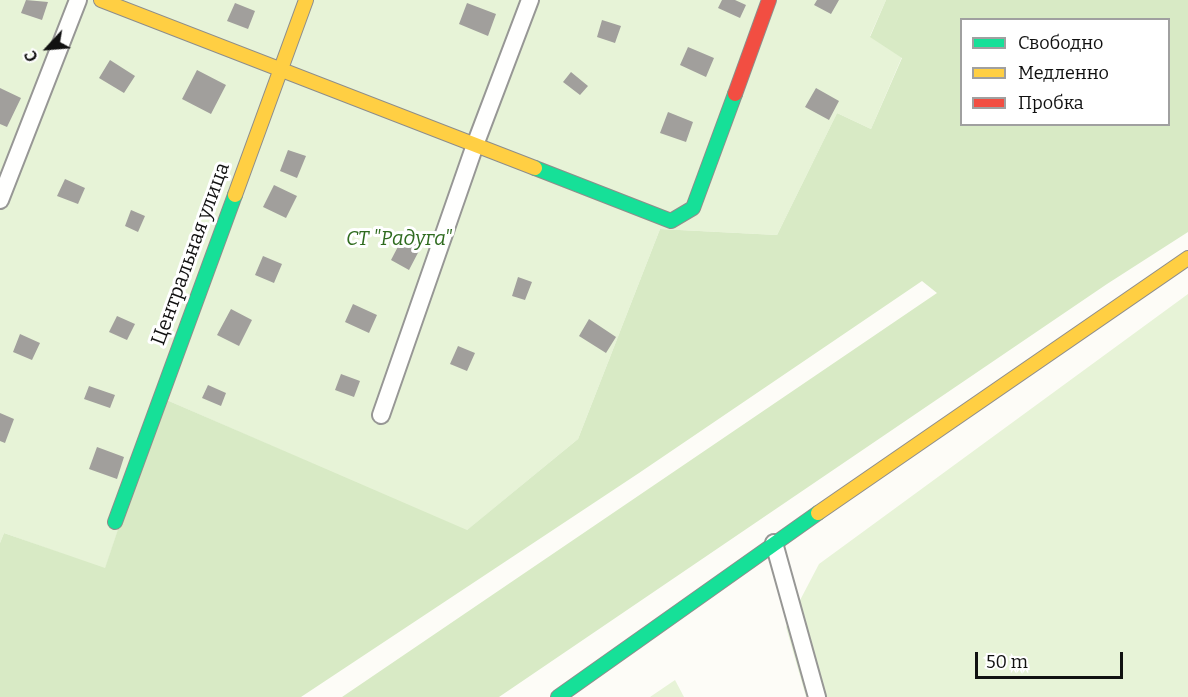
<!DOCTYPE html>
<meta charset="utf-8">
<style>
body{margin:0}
#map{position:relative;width:1188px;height:697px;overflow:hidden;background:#fdfcf7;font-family:Bitter,serif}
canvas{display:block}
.legend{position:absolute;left:960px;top:18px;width:210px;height:108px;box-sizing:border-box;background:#fff;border:2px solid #a0a0a0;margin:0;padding:8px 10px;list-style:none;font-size:18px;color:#111}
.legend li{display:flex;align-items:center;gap:12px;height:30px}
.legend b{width:30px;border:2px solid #a0a0a0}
.north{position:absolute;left:18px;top:18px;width:60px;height:60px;-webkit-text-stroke:4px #fff;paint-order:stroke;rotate:244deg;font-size:16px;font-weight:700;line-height:24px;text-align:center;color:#111}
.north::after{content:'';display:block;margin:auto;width:21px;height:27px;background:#111;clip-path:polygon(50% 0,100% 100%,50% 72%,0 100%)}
.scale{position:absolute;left:975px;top:652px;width:148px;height:27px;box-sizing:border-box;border:3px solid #111;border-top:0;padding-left:8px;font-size:18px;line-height:21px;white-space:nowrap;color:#111;-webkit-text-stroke:4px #fff;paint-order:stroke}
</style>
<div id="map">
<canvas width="1188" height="697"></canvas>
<ul class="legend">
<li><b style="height:8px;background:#16e098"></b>Свободно</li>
<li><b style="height:8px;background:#ffcf43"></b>Медленно</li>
<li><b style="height:8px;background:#f24e42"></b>Пробка</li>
</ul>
<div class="north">С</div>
<div class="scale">50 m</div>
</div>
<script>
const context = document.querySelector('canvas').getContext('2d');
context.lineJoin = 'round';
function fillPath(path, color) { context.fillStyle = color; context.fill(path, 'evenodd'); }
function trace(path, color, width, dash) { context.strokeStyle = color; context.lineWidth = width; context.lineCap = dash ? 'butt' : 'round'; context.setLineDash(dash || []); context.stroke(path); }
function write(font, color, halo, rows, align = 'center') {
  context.font = font + ' Bitter,serif'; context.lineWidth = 6; context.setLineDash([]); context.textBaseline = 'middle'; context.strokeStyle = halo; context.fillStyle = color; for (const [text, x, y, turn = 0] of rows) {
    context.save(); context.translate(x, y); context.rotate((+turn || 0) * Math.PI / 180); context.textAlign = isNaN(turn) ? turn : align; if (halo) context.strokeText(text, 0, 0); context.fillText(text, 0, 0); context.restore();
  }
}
fillPath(new Path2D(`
 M 0,0 L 886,0 L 870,36 L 902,57 L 871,129 L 837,113 L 777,235 L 660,229 L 578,439 L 466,531 L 162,398 L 105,569 L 4,533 L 0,543 Z
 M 1188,294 L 1188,697 L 806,697 L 786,627 L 819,564 Z
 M 675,680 L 684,697 L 650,697 Z`), '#e7f3d7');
fillPath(new Path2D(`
 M 886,0 L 1188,0 L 1188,232 L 1107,284 L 499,697 L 342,697 L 937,293 L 922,281 L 639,473 L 301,697 L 0,697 L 0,543 L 4,533 L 105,568 L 162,398 L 467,530 L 578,439 L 660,229 L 777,235 L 837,113 L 871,129 L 902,58 L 870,37 ZM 962,20 L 1168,20 L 1168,124 L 962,124 Z`), '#d8eac5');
fillPath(new Path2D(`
 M 26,0 L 48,2 L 42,20 L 21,13 Z
 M 722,0 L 735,0 L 746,5 L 740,18 L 718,8 Z
 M 817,0 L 839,0 L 831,14 L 814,5 Z
 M 235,3 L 255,11 L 248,29 L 227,21 Z
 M 467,3 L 496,14 L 488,36 L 459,24 Z
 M 602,20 L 621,26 L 615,43 L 597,37 Z
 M 688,47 L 714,58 L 706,77 L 680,65 Z
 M 110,60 L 135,76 L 124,93 L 99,78 Z
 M 197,70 L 226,85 L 211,114 L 182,99 Z
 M 571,72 L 588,86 L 580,95 L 563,82 Z
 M 0,88 L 21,98 L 7,127 L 0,124 Z
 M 816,88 L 839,101 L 829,120 L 805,107 Z
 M 668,112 L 693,122 L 686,142 L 660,133 Z
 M 288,150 L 306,156 L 297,178 L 280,171 Z
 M 65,179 L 85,188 L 78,204 L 57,196 Z
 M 274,185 L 297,196 L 286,218 L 263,207 Z
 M 131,210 L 145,216 L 138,232 L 125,226 Z
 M 403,237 L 421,247 L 409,270 L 391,260 Z
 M 263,256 L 282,264 L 274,283 L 255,275 Z
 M 518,277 L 532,282 L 525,300 L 512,296 Z
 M 353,304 L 377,315 L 369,333 L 345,322 Z
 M 231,309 L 252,320 L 239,346 L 217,335 Z
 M 117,316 L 135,324 L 127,340 L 109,332 Z
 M 589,319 L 616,337 L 606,353 L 579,336 Z
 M 20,334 L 40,343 L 32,360 L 13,352 Z
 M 458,346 L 475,353 L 467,371 L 450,364 Z
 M 341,374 L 360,381 L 354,397 L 335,390 Z
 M 208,385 L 226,393 L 221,406 L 202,398 Z
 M 89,386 L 115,395 L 110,408 L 84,399 Z
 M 0,413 L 14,419 L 5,443 L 0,441 Z
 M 97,447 L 124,457 L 117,479 L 89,469 Z`), '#a19f9c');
const street = new Path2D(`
 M 0,200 L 78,0
 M 381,415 L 475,145 L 530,0
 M 774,543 L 817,697`);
const fast = new Path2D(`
 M 535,168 L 671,221 L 693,208 L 735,94
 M 115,522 L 235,195
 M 558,697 L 818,513`);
const slow = new Path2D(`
 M 101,0 L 535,168
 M 235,195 L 306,0
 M 818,513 L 1188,258`);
const jam = new Path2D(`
 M 735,94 L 769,0`);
trace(street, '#979795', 20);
trace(fast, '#8e8d8b', 16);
trace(slow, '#8e8d8b', 16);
trace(jam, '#8e8d8b', 16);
trace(street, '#fffffe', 16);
trace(fast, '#16e098', 14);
trace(slow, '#ffcf43', 14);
trace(jam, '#f24e42', 14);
write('italic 20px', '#2f6b1f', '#fff', [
 ["СТ \"Радуга\"",399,239]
]);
write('20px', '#111', '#fff', [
 ["Центральная улица",191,254,-70]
]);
</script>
